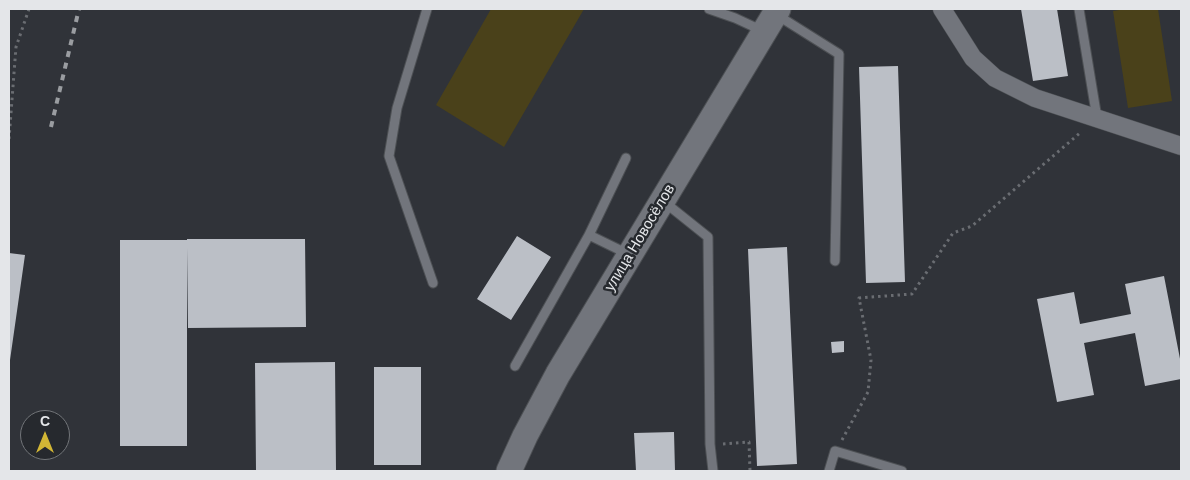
<!DOCTYPE html>
<meta charset="utf-8">
<style>
body{margin:0}
#map{position:relative;width:1190px;height:480px;overflow:hidden;background:#303339;font-family:Arial,sans-serif}
canvas{display:block}
.frame{position:absolute;inset:0;border:10px solid #e4e6e9;pointer-events:none}
.north{position:absolute;left:20px;top:410px;width:50px;height:50px;box-sizing:border-box;background:#26292e;border:1px solid #727579;border-radius:50%;rotate:0deg;font-size:14px;font-weight:700;line-height:20px;text-align:center;color:#e4e6e9}
.north::after{content:'';display:block;margin:auto;width:18px;height:22px;background:#d2b635;clip-path:polygon(50% 0,100% 100%,50% 72%,0 100%)}
</style>
<div id="map">
<canvas width="1190" height="480"></canvas>
<div class="frame"></div>
<div class="north">С</div>
</div>
<script>
const context = document.querySelector('canvas').getContext('2d');
context.lineJoin = 'round';
function fillPath(path, color) { context.fillStyle = color; context.fill(path, 'evenodd'); }
function trace(path, color, width, dash) { context.strokeStyle = color; context.lineWidth = width; context.lineCap = dash ? 'butt' : 'round'; context.setLineDash(dash || []); context.stroke(path); }
function write(font, color, halo, rows, align = 'center') {
  context.font = font + ' Arial,sans-serif'; context.lineWidth = 5; context.setLineDash([]); context.textBaseline = 'middle'; context.strokeStyle = halo; context.fillStyle = color; for (const [text, x, y, turn = 0] of rows) {
    context.save(); context.translate(x, y); context.rotate((+turn || 0) * Math.PI / 180); context.textAlign = isNaN(turn) ? turn : align; if (halo) context.strokeText(text, 0, 0); context.fillText(text, 0, 0); context.restore();
  }
}
fillPath(new Path2D(`
 M 491,9 L 584,9 L 504,147 L 436,105 Z
 M 1125,9 L 1158,9 L 1172,101 L 1128,108 L 1113,11 Z`), '#4a411a');
fillPath(new Path2D(`
 M 1021,9 L 1057,9 L 1068,76 L 1033,81 Z
 M 898,66 L 905,282 L 866,283 L 859,67 Z
 M 517,236 L 551,257 L 511,320 L 477,299 Z
 M 187,239 L 305,239 L 306,327 L 188,328 L 187,248 L 187,446 L 120,446 L 120,240 L 187,240 Z
 M 787,247 L 797,464 L 757,466 L 748,249 Z
 M 9,253 L 25,255 L 10,360 L 9,359 Z
 M 1164,276 L 1181,364 L 1181,379 L 1145,386 L 1135,333 L 1084,343 L 1094,395 L 1057,402 L 1037,299 L 1074,292 L 1080,324 L 1131,314 L 1125,284 Z
 M 844,341 L 844,352 L 832,353 L 831,342 Z
 M 335,362 L 336,471 L 256,471 L 255,363 Z
 M 374,367 L 421,367 L 421,465 L 374,465 Z
 M 674,432 L 675,471 L 636,471 L 634,433 Z`), '#bbbfc6');
const lane = new Path2D(`
 M 427,9 L 397,108 L 389,156 L 433,283
 M 709,9 L 735,18 L 763,31
 M 1079,9 L 1097,118
 M 777,15 L 839,54 L 835,261
 M 663,201 L 708,237 L 710,444 L 713,471
 M 589,235 L 626,158
 M 515,366 L 589,235 L 628,254
 M 829,471 L 835,451 L 902,471`);
const street = new Path2D(`
 M 942,9 L 973,58 L 995,78 L 1035,98 L 1181,146`);
const secondary = new Path2D(`
 M 509,471 L 525,436 L 558,374 L 778,9`);
trace(lane, '#4d5054', 11);
trace(street, '#4d5054', 19);
trace(secondary, '#4d5054', 27);
trace(new Path2D(`
 M 9,139 L 16,47 L 29,9
 M 842,440 L 868,392 L 871,360 L 859,298 L 912,294 L 953,233 L 972,226 L 1081,132
 M 723,444 L 749,442 L 750,471`), '#6a6d72', 3, [2.5, 4]);
trace(lane, '#72757c', 9);
trace(street, '#72757c', 18);
trace(secondary, '#72757c', 25);
trace(new Path2D(`
 M 51,127 L 79,9`), '#9a9da1', 4, [6, 6]);
write('15px', '#e4e6e9', '#26292e', [
 ["улица Новосёлов",640,238,-59]
]);
</script>
